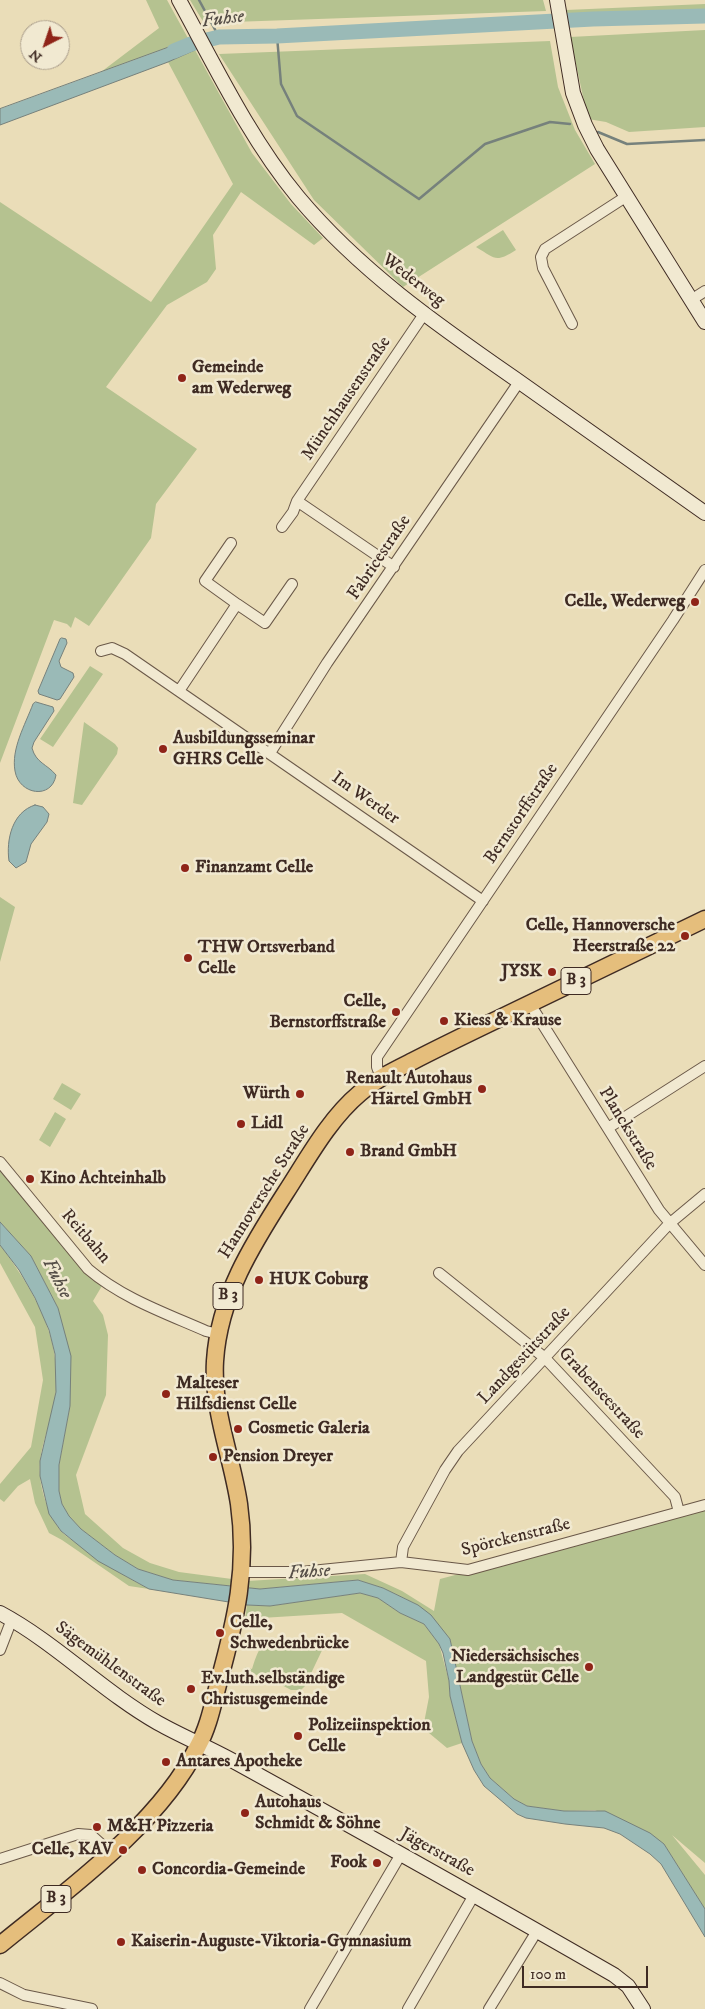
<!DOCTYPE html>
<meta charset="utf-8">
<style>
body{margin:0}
#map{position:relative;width:705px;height:2009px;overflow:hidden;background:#eaddb8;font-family:"IM FELL DW Pica",serif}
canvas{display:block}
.north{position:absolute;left:20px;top:20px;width:50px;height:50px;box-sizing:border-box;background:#f1e9d1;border:1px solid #aa9d8b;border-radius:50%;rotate:221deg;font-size:14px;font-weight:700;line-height:20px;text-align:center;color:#3f2b23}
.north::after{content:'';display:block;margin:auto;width:18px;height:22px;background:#8f2418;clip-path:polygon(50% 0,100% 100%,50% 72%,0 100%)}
.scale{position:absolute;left:522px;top:1966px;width:126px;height:22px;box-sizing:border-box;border:2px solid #3f2b23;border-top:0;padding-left:6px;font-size:15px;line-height:18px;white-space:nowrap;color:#3f2b23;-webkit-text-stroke:4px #f1e9d1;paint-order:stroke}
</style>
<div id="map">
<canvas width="705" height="2009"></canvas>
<div class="north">N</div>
<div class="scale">100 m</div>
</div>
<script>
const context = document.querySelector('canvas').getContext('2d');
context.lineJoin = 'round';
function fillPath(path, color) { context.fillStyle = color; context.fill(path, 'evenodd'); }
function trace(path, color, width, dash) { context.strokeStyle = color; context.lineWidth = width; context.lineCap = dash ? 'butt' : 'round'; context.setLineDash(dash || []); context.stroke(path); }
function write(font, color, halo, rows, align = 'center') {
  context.font = font + ' "IM FELL DW Pica",serif'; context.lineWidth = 5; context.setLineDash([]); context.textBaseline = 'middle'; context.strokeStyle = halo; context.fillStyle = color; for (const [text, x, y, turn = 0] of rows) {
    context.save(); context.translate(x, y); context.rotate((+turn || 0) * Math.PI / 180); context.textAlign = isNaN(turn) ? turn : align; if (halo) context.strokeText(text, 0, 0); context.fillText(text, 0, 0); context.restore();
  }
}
fillPath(new Path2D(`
 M 146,0 L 167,0 L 189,40 L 101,72 L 159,28 Z
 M 190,0 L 543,0 L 546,11 L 204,23 Z
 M 705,4 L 705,12 L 567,16 L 566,10 Z
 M 705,30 L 705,127 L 629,132 L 606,122 L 588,119 L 570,37 Z
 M 550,41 L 558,87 L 575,130 L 595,164 L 403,287 L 314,200 L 219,54 Z
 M 195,50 L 252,153 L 291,204 L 323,238 L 314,245 L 241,192 L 213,235 L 216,269 L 207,282 L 167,305 L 106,387 L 197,449 L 156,504 L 151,538 L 89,626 L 75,617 L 71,628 L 67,624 L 54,620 L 0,763 L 0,202 L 151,302 L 233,184 L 168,62 Z
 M 503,230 L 516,250 C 495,263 496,259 476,247 Z
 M 90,666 L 103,674 L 53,747 L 40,739 Z
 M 84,722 L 115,744 L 118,748 L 117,754 L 82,805 L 73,803 Z
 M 0,897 L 15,907 L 0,962 Z
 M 62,1083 L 81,1094 L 71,1110 L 53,1099 Z
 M 55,1112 L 66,1119 L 50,1147 L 39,1140 Z
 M 0,1161 L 72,1247 L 106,1279 L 93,1301 L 103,1315 L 108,1335 L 106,1395 L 76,1475 L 85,1514 L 123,1548 L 150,1563 L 179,1572 L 247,1581 L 365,1574 L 402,1591 L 434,1611 L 440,1579 L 705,1509 L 705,1863 L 672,1835 L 705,1875 L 705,1909 L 664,1844 L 595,1810 L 564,1811 L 527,1806 L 514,1799 L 490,1778 L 481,1764 L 472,1741 L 450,1639 L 418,1605 L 383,1588 L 358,1580 L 260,1589 L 173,1580 L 138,1569 L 115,1555 L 81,1529 L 69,1516 L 62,1504 L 59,1491 L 59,1465 L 70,1406 L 58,1308 L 31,1256 L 0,1222 Z
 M 0,1245 C 32,1288 61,1335 56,1391 C 55,1415 42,1438 40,1462 C 38,1485 47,1511 60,1530 C 65,1536 75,1542 81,1546 C 103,1562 125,1577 149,1589 L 129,1586 L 62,1540 L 49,1533 L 35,1503 L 30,1479 L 18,1486 L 4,1502 L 0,1499 L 0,1484 L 31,1447 L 43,1380 L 35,1327 L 0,1263 Z
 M 360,1593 L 378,1598 L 400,1613 L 424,1624 L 439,1644 L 449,1681 L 450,1696 L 462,1743 L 447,1748 L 423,1728 L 429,1697 L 426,1661 L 342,1613 L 245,1619 L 247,1605 L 270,1606 Z
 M 324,1638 L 325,1644 L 305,1686 L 301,1690 L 291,1690 L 267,1677 C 260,1678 249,1672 245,1667 L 252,1669 C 261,1641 264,1638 294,1639 C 304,1640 311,1640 320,1645 Z`), '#b5c290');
const water = new Path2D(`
 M 189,40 L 195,50 L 168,62 L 0,125 L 0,109 Z
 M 62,638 L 66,639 L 67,643 L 59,661 L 61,667 L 73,673 L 74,677 L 60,699 L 57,700 L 39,694 L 38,691 L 60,639 Z
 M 36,702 L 53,707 L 54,711 L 34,742 L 32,748 C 36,763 47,764 56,775 C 52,800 19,795 15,771 C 11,749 25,725 33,704 Z
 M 35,805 L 43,807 L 49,814 L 47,822 L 31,844 L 26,862 L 16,868 L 9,861 C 6,840 12,812 35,805 Z
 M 0,1222 L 31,1256 L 58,1308 L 71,1356 L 70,1406 L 59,1465 L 59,1491 L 62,1504 L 69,1516 L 81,1529 L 115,1555 L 138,1569 L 173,1580 L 260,1589 L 358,1580 L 383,1588 L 418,1605 L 431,1615 L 450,1639 L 472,1741 L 481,1764 L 490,1778 L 514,1799 L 527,1806 L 564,1811 L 605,1811 L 650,1833 L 664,1844 L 705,1909 L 705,1937 L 661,1864 L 650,1854 L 620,1834 L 604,1828 L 565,1824 L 526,1818 L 517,1814 L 484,1786 L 474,1770 L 462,1743 L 450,1696 L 449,1681 L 443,1653 L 439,1644 L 424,1624 L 400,1613 L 378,1598 L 360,1593 L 270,1606 L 247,1605 L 149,1589 L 98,1561 L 61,1531 L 49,1514 L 40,1476 L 40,1461 L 56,1392 L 55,1354 L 49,1330 L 35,1298 L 19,1270 L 0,1245 Z`);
fillPath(water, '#9abab7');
trace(water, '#76817c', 1);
trace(new Path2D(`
 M 199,0 L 219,37
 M 277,36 L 281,84 L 297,116 L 419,199 L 485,144 L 550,122 L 570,124
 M 598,132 L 627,144 L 705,140`), '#76817c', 2.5);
trace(new Path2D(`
 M 174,51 L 191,44 L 219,37 L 277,36 L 593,19 L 705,16`), '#9abab7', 15);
const street = new Path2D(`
 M 691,300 L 705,291
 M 572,324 L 543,268 L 541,257 L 545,249 L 627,196
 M 282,527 L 293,512 L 297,501
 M 231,543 L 205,581 L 237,604
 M 394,567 L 297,501 L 424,314
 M 101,651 L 112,648 L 125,654 L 483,901
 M 179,691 L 237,604 L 265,623 L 292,584
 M 270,753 L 327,663 L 519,382
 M 530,1004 L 659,1210 L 705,1265
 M 381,1078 L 377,1067 L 377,1057 L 673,620 L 705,570
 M 608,1128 L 705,1066
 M 0,1162 L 88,1269 C 122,1298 165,1313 206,1331 L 218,1334
 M 439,1273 L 545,1358 L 675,1497 L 679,1512
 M 401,1562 L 403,1547 L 445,1470 L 458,1451 L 669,1224 L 705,1194
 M 242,1572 L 301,1572 L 401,1562 L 468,1570 L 705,1505
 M 0,1650 L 12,1619
 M 0,1859 L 78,1834 L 91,1835 L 111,1853
 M 0,1983 L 24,1995 L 92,2009
 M 310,2009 L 401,1854
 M 408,2009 L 474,1895
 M 489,2009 L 537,1931`);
const secondary = new Path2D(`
 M 179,0 C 215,66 250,139 298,197 C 359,270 436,324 514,378 C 577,423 641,468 705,513
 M 557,0 L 573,93 L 585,125 L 597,149 L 705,322
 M 0,1613 C 56,1643 102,1691 158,1723 C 183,1737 210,1748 235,1762 C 362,1832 489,1903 614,1975 L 628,1986 L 643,2009`);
const primary = new Path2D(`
 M 0,1945 C 66,1891 160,1824 198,1746 C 209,1726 213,1703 219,1681 C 236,1619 248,1568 239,1504 C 232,1457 212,1410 215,1361 C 219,1297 252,1245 286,1192 C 308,1158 329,1119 360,1093 C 376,1079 395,1070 413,1061 C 440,1047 467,1034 494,1021 C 564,987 634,953 705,919`);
trace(street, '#6a5848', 12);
trace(secondary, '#3f2b23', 16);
trace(primary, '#3f2b23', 19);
trace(street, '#f1e9d1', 10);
trace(secondary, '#f1e9d1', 14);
trace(primary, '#e5be7c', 16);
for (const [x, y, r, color] of [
 [182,378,5,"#8f2418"],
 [695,602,5,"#8f2418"],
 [163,749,5,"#8f2418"],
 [185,868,5,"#8f2418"],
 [685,936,5,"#8f2418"],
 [188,958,5,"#8f2418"],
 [552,972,5,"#8f2418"],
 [396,1012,5,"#8f2418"],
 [444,1021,5,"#8f2418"],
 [482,1089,5,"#8f2418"],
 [300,1094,5,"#8f2418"],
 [241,1124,5,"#8f2418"],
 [350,1152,5,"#8f2418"],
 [30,1179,5,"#8f2418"],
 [259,1280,5,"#8f2418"],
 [166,1394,5,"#8f2418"],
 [238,1429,5,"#8f2418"],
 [213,1457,5,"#8f2418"],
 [220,1633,5,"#8f2418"],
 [589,1667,5,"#8f2418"],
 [191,1689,5,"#8f2418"],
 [298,1736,5,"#8f2418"],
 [166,1762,5,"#8f2418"],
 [245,1813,5,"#8f2418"],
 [97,1827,5,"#8f2418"],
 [123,1850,5,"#8f2418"],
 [377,1863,5,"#8f2418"],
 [142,1870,5,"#8f2418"],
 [121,1942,5,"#8f2418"]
]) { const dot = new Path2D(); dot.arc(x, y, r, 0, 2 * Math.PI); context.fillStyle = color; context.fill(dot); trace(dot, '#f1e9d1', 2); }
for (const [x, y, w] of [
 [576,981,30],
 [228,1296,30],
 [56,1899,30]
]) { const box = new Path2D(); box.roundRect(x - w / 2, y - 13.5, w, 27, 4); context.fillStyle = '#f1e9d1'; context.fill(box); trace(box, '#3f2b23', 1); }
write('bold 16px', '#3f2b23', null, [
 ["B 3",576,981],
 ["B 3",228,1296],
 ["B 3",56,1899]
]);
write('18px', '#3f2b23', '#f1e9d1', [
 ["Wederweg",413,281,38],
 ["Münchhausenstraße",347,399,-56],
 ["Fabricestraße",380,558,-56],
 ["Im Werder",365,799,35],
 ["Bernstorffstraße",522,814,-56],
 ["Planckstraße",627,1129,58],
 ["Hannoversche Straße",265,1192,-58],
 ["Reitbahn",85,1237,49],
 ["Landgestütstraße",525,1356,-47],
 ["Grabenseestraße",601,1394,47],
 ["Spörckenstraße",516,1538,-14],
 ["Sägemühlenstraße",110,1665,36],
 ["Jägerstraße",437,1853,29]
]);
write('bold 18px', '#3f2b23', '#f1e9d1', [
 ["Gemeinde",192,368],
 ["am Wederweg",192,389],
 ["Celle, Wederweg",685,602,"right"],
 ["Ausbildungsseminar",173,739],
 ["GHRS Celle",173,760],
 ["Finanzamt Celle",195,868],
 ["Celle, Hannoversche",675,926,"right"],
 ["Heerstraße 22",675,947,"right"],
 ["THW Ortsverband",198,948],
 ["Celle",198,969],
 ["JYSK",542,972,"right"],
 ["Celle,",386,1002,"right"],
 ["Bernstorffstraße",386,1023,"right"],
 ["Kiess & Krause",454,1021],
 ["Renault Autohaus",472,1079,"right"],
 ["Härtel GmbH",472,1100,"right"],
 ["Würth",290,1094,"right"],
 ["Lidl",251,1124],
 ["Brand GmbH",360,1152],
 ["Kino Achteinhalb",40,1179],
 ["HUK Coburg",269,1280],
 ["Malteser",176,1384],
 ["Hilfsdienst Celle",176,1405],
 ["Cosmetic Galeria",248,1429],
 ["Pension Dreyer",223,1457],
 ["Celle,",230,1623],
 ["Schwedenbrücke",230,1644],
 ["Niedersächsisches",579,1657,"right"],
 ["Landgestüt Celle",579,1678,"right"],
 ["Ev.luth.selbständige",201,1679],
 ["Christusgemeinde",201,1700],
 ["Polizeiinspektion",308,1726],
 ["Celle",308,1747],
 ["Antares Apotheke",176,1762],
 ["Autohaus",255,1803],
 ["Schmidt & Söhne",255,1824],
 ["M&H Pizzeria",107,1827],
 ["Celle, KAV",113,1850,"right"],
 ["Fook",367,1863,"right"],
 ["Concordia-Gemeinde",152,1870],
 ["Kaiserin-Auguste-Viktoria-Gymnasium",131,1942]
], 'left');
write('italic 19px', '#564f48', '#f1e9d1', [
 ["Fuhse",223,20,-7],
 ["Fuhse",56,1279,63],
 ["Fuhse",309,1573,-4]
]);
</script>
